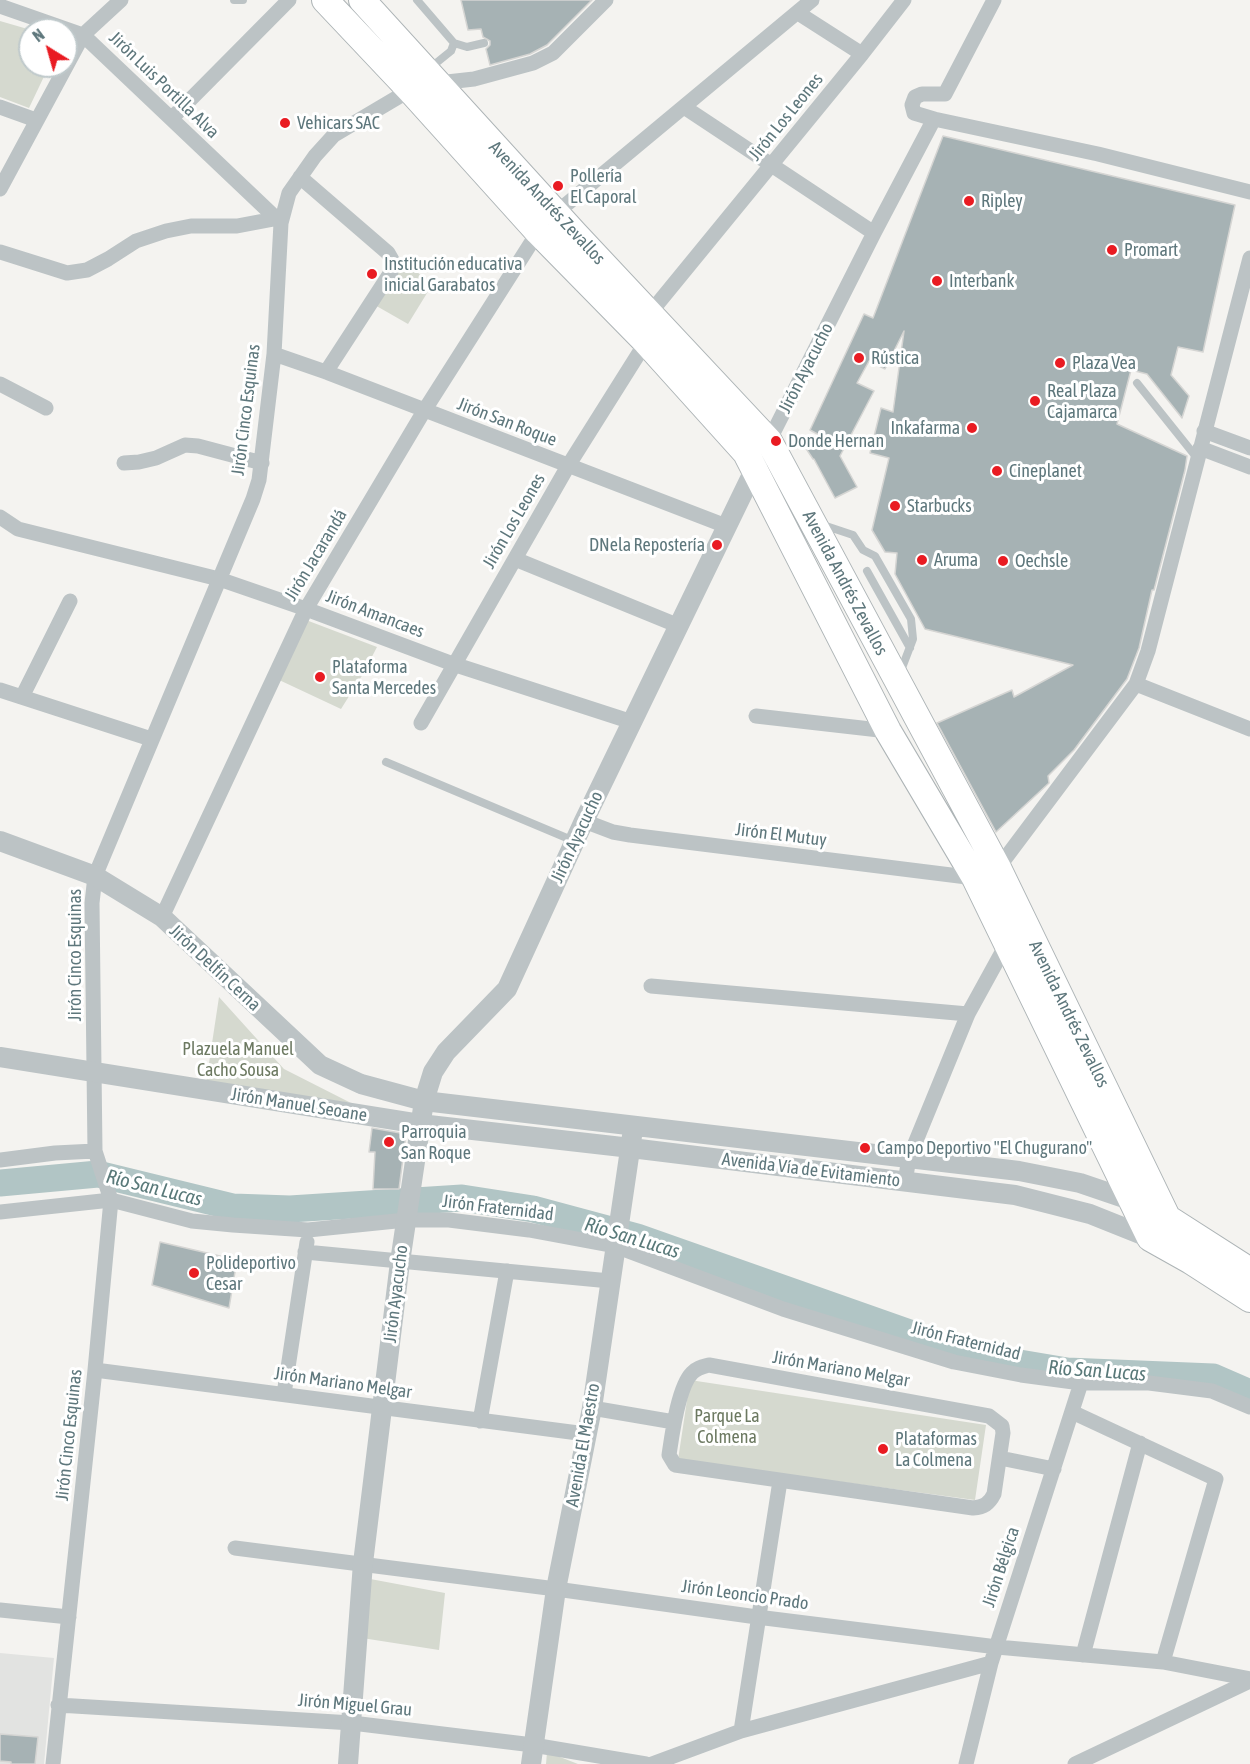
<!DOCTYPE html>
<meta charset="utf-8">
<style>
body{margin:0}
#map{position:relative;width:1250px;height:1764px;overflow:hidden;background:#f4f3f0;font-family:"Asap Condensed",sans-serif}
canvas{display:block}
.north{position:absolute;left:18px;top:18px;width:60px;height:60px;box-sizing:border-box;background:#fff;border:2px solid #bfc9cb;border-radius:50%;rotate:323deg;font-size:16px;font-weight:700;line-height:24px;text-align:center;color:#5e777c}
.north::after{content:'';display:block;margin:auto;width:21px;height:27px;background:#e91b22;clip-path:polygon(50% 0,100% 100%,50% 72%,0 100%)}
</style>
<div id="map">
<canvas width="1250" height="1764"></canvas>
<div class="north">N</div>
</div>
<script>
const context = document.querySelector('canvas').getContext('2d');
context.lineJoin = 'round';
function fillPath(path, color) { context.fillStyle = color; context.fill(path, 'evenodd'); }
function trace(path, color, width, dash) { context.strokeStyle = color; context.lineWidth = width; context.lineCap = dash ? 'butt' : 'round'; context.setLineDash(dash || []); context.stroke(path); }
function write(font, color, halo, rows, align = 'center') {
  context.font = font + ' "Asap Condensed",sans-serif'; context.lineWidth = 6; context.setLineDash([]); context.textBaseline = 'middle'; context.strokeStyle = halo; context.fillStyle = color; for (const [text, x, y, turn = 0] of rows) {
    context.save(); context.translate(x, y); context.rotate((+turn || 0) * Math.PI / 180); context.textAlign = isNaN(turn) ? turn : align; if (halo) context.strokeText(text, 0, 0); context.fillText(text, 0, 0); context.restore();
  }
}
fillPath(new Path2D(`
 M 0,1653 L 54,1658 L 44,1764 L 0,1764 Z`), '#e2e3e1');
fillPath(new Path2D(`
 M 0,21 L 31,30 L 30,66 L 49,66 L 29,108 L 0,97 Z
 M 401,258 L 432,285 L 408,324 L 373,304 Z
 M 306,620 L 377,647 L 363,674 L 341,709 L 277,679 Z
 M 219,997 L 284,1069 L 351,1103 L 206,1083 Z
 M 690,1380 L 986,1425 L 975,1500 L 678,1460 Z
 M 365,1578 L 445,1593 L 439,1650 L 362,1638 Z
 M 547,1752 L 578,1764 L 546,1764 Z`), '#d5d9cf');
trace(new Path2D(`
 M 0,1183 L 98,1174 L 233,1207 L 290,1209 L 462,1198 L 533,1209 L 637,1237 L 972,1355 L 1067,1371 L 1213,1377 L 1250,1393`), '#b1c5c5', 27);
const building = new Path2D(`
 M 461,0 L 592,0 L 547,45 L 530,54 L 490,65 L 486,49 L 490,45 L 490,41 L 483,37 L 481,29 L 468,30 Z
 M 943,136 L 1235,205 L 1203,352 L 1178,347 L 1171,375 L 1189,396 L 1182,418 L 1147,374 L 1131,370 L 1117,424 L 1187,456 L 1185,470 L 1154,590 L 1152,590 L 1139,648 L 1127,679 L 1074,750 L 1048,776 L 1049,783 L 996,832 L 937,723 L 1012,690 L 1014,697 L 1073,665 L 925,629 L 895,574 L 897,553 L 885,552 L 872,530 L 889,458 L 870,453 L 881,408 L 893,412 L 904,331 L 885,369 L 869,361 L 857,383 L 874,391 L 840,456 L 857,487 L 835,498 L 814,459 L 813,459 L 805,447 L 823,437 L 810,430 L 864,314 L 873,318 Z
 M 372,1128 L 406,1134 L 399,1189 L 373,1189 L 375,1152 L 369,1152 Z
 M 160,1242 L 237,1260 L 229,1308 L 152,1285 Z
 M 0,1734 L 38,1737 L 35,1764 L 11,1764 L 11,1762 L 0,1761 Z`);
fillPath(building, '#a6b2b4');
trace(building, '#d5d5d3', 1.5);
const trunk = new Path2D(`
 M 325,0 L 410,90 L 538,232 L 646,342 L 746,453 L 888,731 L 975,878 L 1150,1238 L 1191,1261 L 1250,1299
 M 362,0 L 575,234 L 769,441 L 998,868 L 1167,1217 L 1191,1261
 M 1169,1219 L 1250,1271`);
trace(trunk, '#adb4b6', 28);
trace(new Path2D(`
 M 234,0 L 243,0
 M 417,0 L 454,43 L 451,51 L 430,68
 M 454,43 L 467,47 L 484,43
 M 1137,383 L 1197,458
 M 820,524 L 853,535 L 863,550 L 875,556 L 911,619 L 913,639 L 900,673
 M 867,571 L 910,648
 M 386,762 L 574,841`), '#bcc3c5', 8);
trace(new Path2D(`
 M 0,6 L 83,35 L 281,223
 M 798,13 L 862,54
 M 0,107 L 36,120
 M 684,107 L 874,233
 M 172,118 L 289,0
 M 934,119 L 1098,154 L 1250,192
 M 300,177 L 388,253 L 392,260 L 391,272 L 326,372
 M 0,189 L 83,35 L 121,0
 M 556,213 L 812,0
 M 0,252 L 67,273 L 87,270 L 108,259 L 136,241 L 166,231 L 191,226 L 237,226 L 274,219
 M 650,313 L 862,54 L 904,0
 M 274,354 L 326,372 L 726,526
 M 0,384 L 46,408
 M 1204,431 L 1250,448
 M 769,441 L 874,233 L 934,119 L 914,113 L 912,105 L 915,97 L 922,94 L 945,94 L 994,0
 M 1200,448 L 1250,467
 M 124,463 L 139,462 L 156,458 L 185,445 L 198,446 L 262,463
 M 0,517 L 18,529 L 219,579 L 306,609 L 453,664 L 632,722
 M 515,559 L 679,626
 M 1136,684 L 1250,729
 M 0,690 L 151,739
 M 22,697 L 70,601
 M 756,716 L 888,731
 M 421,723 L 568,466 L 646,342
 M 584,821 L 613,832 L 630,835 L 975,878 L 998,868 L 1136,684 L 1148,651 L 1250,258
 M 162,917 L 306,609 L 424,411 L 538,232
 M 651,986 L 968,1014
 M 0,1160 L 55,1153 L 95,1151
 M 905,1182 L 909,1158 L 968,1014 L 1007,943
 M 0,1212 L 111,1200 L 192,1221 L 233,1225 L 308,1230 L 406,1220 L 449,1220 L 529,1230 L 615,1246 L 783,1309 L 954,1362 L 1021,1375 L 1081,1383 L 1149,1383 L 1212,1391 L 1250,1407
 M 305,1252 L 610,1281
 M 709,1365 L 989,1416 L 1002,1426 L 1003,1433 L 994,1494 C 989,1504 984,1507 973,1508 L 675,1465 L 669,1455 C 672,1435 678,1387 692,1373 C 697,1368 702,1367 709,1365 Z
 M 95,1370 L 586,1434
 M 284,1394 L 307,1242
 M 592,1408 L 674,1422
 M 1072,1412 L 1216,1479 L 1163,1662
 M 480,1421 L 507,1271
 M 1000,1458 L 1054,1469
 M 235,1548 L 556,1589 L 757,1617 L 997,1647 L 1163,1662 L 1250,1679
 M 0,1610 L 69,1617
 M 1083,1655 L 1140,1443
 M 58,1705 L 352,1723 L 533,1745 L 646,1764
 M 741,1731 L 780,1481
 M 53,1764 L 95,1370 L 111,1200 L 95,1151 L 92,903 L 95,876 L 253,499 L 259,480 L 274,354 L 281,223 L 289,193 L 315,156 L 334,135 L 410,90 L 438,83 L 474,79 L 533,63 L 553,53 L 606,0
 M 652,1764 L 741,1731 L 991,1663
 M 966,1764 L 991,1663 L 1081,1383
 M 1075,1764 L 1250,1681`), '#bcc3c5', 15);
trace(new Path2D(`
 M 0,841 L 95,876 L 162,917 L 320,1065 L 361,1084 L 424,1101 L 1019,1171 L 1080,1183 L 1130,1200
 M 0,1057 L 420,1124 L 631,1148 L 1015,1195 L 1090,1214 L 1150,1238
 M 348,1764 L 363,1563 L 400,1262 L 424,1101 L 433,1072 L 446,1052 L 507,989 L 584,821 L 759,460
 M 531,1764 L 556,1589 L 592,1408 L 632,1136`), '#bcc3c5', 20);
trace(trunk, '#fff', 26);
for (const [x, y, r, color] of [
 [285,123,6,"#e91b22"],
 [558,186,6,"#e91b22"],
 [969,201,6,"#e91b22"],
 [1112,250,6,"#e91b22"],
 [372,274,6,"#e91b22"],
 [937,281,6,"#e91b22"],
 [859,358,6,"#e91b22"],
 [1060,363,6,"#e91b22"],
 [1035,401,6,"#e91b22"],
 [972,428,6,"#e91b22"],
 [776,441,6,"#e91b22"],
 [997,471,6,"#e91b22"],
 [895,506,6,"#e91b22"],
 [717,545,6,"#e91b22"],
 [922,560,6,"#e91b22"],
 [1003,561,6,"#e91b22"],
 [320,677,6,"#e91b22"],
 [389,1142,6,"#e91b22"],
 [865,1148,6,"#e91b22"],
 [194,1273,6,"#e91b22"],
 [883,1449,6,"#e91b22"]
]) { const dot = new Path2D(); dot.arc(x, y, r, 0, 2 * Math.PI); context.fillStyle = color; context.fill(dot); trace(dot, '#fff', 2); }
write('18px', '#5e777c', '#fff', [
 ["Jirón Luis Portilla Alva",164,85,44],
 ["Jirón Los Leones",786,117,-51],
 ["Avenida Andrés Zevallos",547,203,47],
 ["Jirón Ayacucho",806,368,-63],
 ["Jirón Cinco Esquinas",246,410,-83],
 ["Jirón San Roque",507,422,21],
 ["Jirón Los Leones",514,521,-60],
 ["Jirón Jacarandá",316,555,-59],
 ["Avenida Andrés Zevallos",845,583,62],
 ["Jirón Amancaes",375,614,21],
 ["Jirón El Mutuy",781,835,7],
 ["Jirón Ayacucho",577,837,-65],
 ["Jirón Cinco Esquinas",75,955,-90],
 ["Jirón Delfín Cerna",215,968,43],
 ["Avenida Andrés Zevallos",1069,1014,64],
 ["Jirón Manuel Seoane",299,1105,9],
 ["Avenida Vía de Evitamiento",811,1170,7],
 ["Jirón Fraternidad",498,1208,7],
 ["Jirón Ayacucho",396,1294,-83],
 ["Jirón Fraternidad",966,1341,14],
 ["Jirón Mariano Melgar",841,1369,10],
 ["Jirón Mariano Melgar",343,1383,8],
 ["Jirón Cinco Esquinas",69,1435,-84],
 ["Avenida El Maestro",583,1445,-80],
 ["Jirón Bélgica",1001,1567,-72],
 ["Jirón Leoncio Prado",745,1595,8],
 ["Jirón Miguel Grau",355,1705,5]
]);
write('18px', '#5e777c', '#fff', [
 ["Vehicars SAC",297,123],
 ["Pollería",570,176],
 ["El Caporal",570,197],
 ["Ripley",981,201],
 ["Promart",1124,250],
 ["Institución educativa",384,264],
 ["inicial Garabatos",384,285],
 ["Interbank",949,281],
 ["Rústica",871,358],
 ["Plaza Vea",1072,363],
 ["Real Plaza",1047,391],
 ["Cajamarca",1047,412],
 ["Inkafarma",960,428,"right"],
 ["Donde Hernan",788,441],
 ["Cineplanet",1009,471],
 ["Starbucks",907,506],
 ["DNela Repostería",705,545,"right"],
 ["Aruma",934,560],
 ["Oechsle",1015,561],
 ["Plataforma",332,667],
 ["Santa Mercedes",332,688],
 ["Parroquia",401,1132],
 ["San Roque",401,1153],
 ["Campo Deportivo \"El Chugurano\"",877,1148],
 ["Polideportivo",206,1263],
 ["Cesar",206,1284],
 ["Plataformas",895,1439],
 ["La Colmena",895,1460]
], 'left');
write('18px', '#6c7961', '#fff', [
 ["Plazuela Manuel",238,1049],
 ["Cacho Sousa",238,1070],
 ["Parque La",727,1416],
 ["Colmena",727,1437]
]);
write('italic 20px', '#597979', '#fff', [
 ["Río San Lucas",154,1188,14],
 ["Río San Lucas",632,1238,17],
 ["Río San Lucas",1097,1371,4]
]);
</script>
